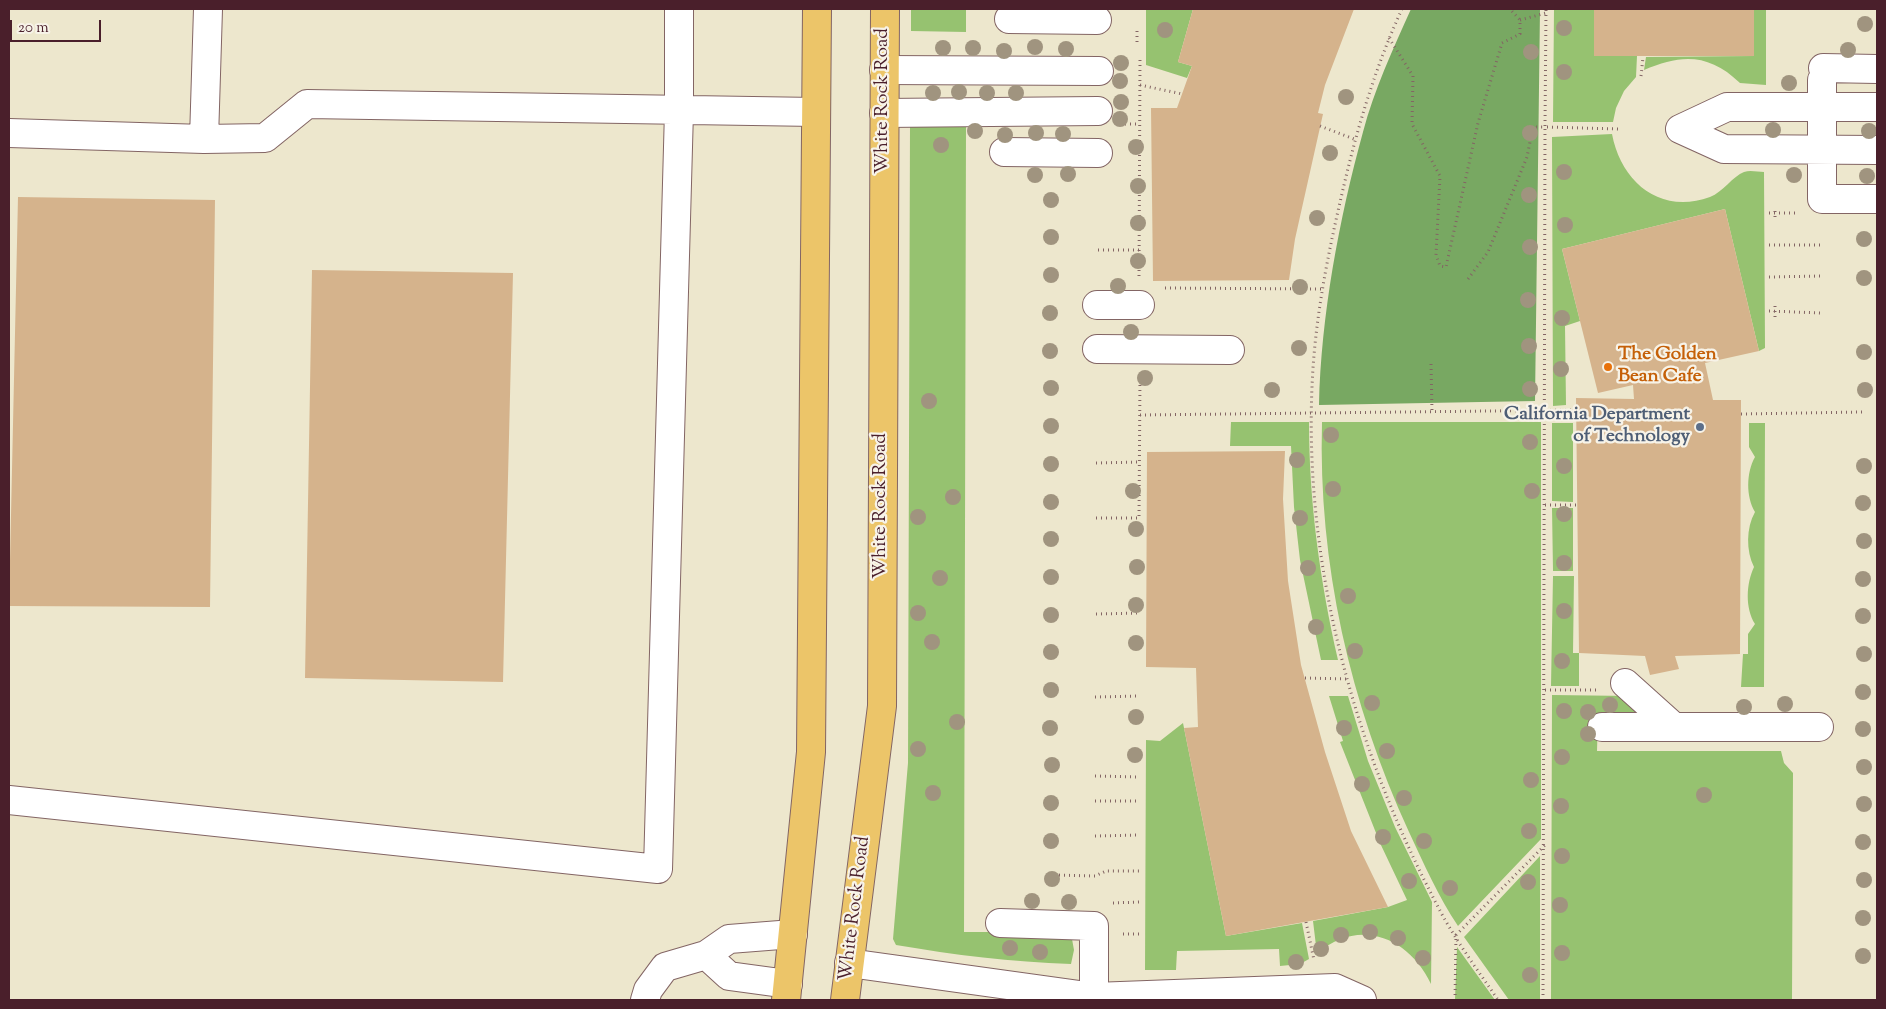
<!DOCTYPE html>
<style>
body{margin:0}
#map{position:relative;width:1886px;height:1009px;overflow:hidden;background:#ede7cd;font-family:"Sorts Mill Goudy",serif}
canvas{display:block}
.frame{position:absolute;inset:0;border:10px solid #4a1f2b;pointer-events:none}
.scale{position:absolute;left:10px;top:20px;width:91px;height:22px;box-sizing:border-box;border:2px solid #4a1f2b;border-top:0;padding-left:6px;font-size:15px;line-height:18px;white-space:nowrap;color:#4a1f2b;-webkit-text-stroke:4px #f7f3e8;paint-order:stroke}
</style>
<div id="map">
<canvas width="1886" height="1009"></canvas>
<div class="frame"></div>
<div class="scale">20 m</div>
</div>
<script>
const context = document.querySelector('canvas').getContext('2d');
context.lineJoin = 'round';
function fillPath(path, color) { context.fillStyle = color; context.fill(path, 'evenodd'); }
function trace(path, color, width, dash) { context.strokeStyle = color; context.lineWidth = width; context.lineCap = dash ? 'butt' : 'round'; context.setLineDash(dash || []); context.stroke(path); }
function write(font, color, halo, rows, align = 'center') {
  context.font = font + ' "Sorts Mill Goudy",serif'; context.lineWidth = 4.5; context.setLineDash([]); context.textBaseline = 'middle'; context.strokeStyle = halo; context.fillStyle = color; for (const [text, x, y, turn = 0] of rows) {
    context.save(); context.translate(x, y); context.rotate((+turn || 0) * Math.PI / 180); context.textAlign = isNaN(turn) ? turn : align; if (halo) context.strokeText(text, 0, 0); context.fillText(text, 0, 0); context.restore();
  }
}
fillPath(new Path2D(`
 M 911,9 L 966,9 L 966,32 L 911,31 Z
 M 1146,9 L 1193,9 L 1178,62 L 1192,66 L 1187,78 L 1146,65 Z
 M 1554,9 L 1594,9 L 1594,56 L 1637,56 L 1636,77 L 1624,91 L 1616,108 L 1613,122 L 1553,122 Z
 M 1754,9 L 1766,9 L 1766,85 L 1740,83 C 1709,53 1681,54 1644,70 L 1646,57 L 1754,56 Z
 M 910,126 L 966,127 L 964,932 L 1024,932 L 1069,937 L 1072,939 L 1074,950 L 1071,964 C 1011,962 955,955 896,945 L 893,939 L 908,763 Z
 M 1612,134 C 1621,182 1660,215 1710,197 C 1723,192 1733,176 1744,172 C 1750,170 1758,172 1764,172 L 1765,348 L 1759,351 L 1725,209 L 1562,249 L 1580,321 L 1565,326 L 1566,405 L 1553,406 L 1552,137 Z
 M 1231,422 L 1309,422 C 1309,503 1320,581 1338,660 L 1321,660 L 1300,560 L 1294,507 L 1291,446 L 1230,446 Z
 M 1322,422 L 1541,422 L 1541,839 L 1458,926 C 1438,896 1424,864 1409,832 C 1350,703 1318,564 1322,422 Z
 M 1552,423 L 1573,423 L 1573,502 L 1552,501 Z
 M 1749,423 L 1765,423 L 1764,687 L 1741,687 L 1743,654 L 1748,654 L 1748,634 L 1755,624 C 1745,608 1746,584 1754,567 C 1746,551 1746,528 1755,512 C 1746,497 1746,473 1755,457 L 1749,447 Z
 M 1552,508 L 1573,508 L 1573,571 L 1553,571 Z
 M 1553,576 L 1574,576 L 1573,653 L 1579,653 L 1579,686 L 1551,686 Z
 M 1552,695 L 1630,696 L 1650,714 L 1598,715 L 1597,751 L 1781,751 L 1784,763 L 1793,773 L 1792,1000 L 1551,1000 Z
 M 1329,696 L 1348,696 L 1368,761 L 1395,827 L 1432,902 L 1431,984 C 1409,937 1358,917 1317,954 L 1313,921 L 1388,907 L 1407,900 L 1380,843 L 1340,742 L 1343,741 Z
 M 1183,723 L 1226,936 L 1302,923 L 1309,959 L 1300,964 L 1280,966 L 1279,949 L 1177,951 L 1176,970 L 1145,970 L 1146,740 L 1160,741 Z
 M 1540,856 L 1540,1000 L 1509,1000 L 1464,937 Z
 M 1457,947 L 1495,1000 L 1455,1000 Z`), '#96c270');
fillPath(new Path2D(`
 M 1411,9 L 1540,9 L 1535,401 L 1319,405 C 1321,316 1339,219 1363,132 C 1374,90 1393,49 1411,9 Z`), '#78a862');
fillPath(new Path2D(`
 M 1193,9 L 1354,9 L 1325,85 L 1318,113 L 1323,114 L 1295,239 L 1289,280 L 1153,281 L 1151,108 L 1177,108 L 1192,66 L 1178,62 Z
 M 1594,9 L 1754,9 L 1754,56 L 1594,56 Z
 M 18,197 L 215,200 L 210,607 L 9,606 Z
 M 1725,209 L 1759,351 L 1705,363 L 1713,400 L 1741,400 L 1740,654 L 1675,656 L 1679,669 L 1650,675 L 1645,656 L 1579,653 L 1576,398 L 1634,399 L 1633,385 L 1598,393 L 1562,249 Z
 M 312,270 L 513,273 L 503,682 L 305,678 Z
 M 1285,451 L 1283,499 L 1288,581 L 1301,665 L 1325,752 L 1351,831 L 1388,907 L 1226,936 L 1184,728 L 1198,727 L 1196,668 L 1146,667 L 1147,452 Z`), '#d5b38c');
const minor = new Path2D(`
 M 1009,19 L 1097,20
 M 1823,68 L 1877,69
 M 884,70 L 1099,71
 M 1822,80 L 1822,199 L 1877,199
 M 884,113 L 1098,111
 M 1680,129 L 1727,107 L 1877,107
 M 1680,129 L 1724,149 L 1877,150
 M 9,133 L 204,139 L 265,138 L 307,104 L 816,112
 M 204,139 L 208,9
 M 1004,152 L 1098,153
 M 1097,305 L 1140,305
 M 1097,349 L 1230,350
 M 1625,683 L 1674,727
 M 1602,727 L 1819,727
 M 9,800 L 658,869 L 679,111 L 679,9
 M 1000,923 L 1094,926 L 1094,1000
 M 706,955 L 729,976 L 788,984
 M 849,963 L 1094,997 L 1335,988 L 1362,1000
 M 645,1000 L 648,990 L 665,967 L 706,955 L 729,939 L 793,934`);
const major = new Path2D(`
 M 786,1000 L 811,752 L 817,9
 M 845,1000 L 882,706 L 885,9`);
trace(minor, '#836564', 30);
trace(major, '#836564', 30);
trace(new Path2D(`
 M 1402,9 C 1374,70 1356,132 1341,198 C 1328,254 1317,310 1313,368 C 1301,553 1351,741 1436,903 C 1453,937 1477,969 1498,1000
 M 1520,20 L 1546,13
 M 1389,38 L 1413,76 L 1412,124 L 1440,176 L 1436,255 L 1440,266 L 1446,267 L 1478,123 L 1502,43 L 1520,34 L 1520,20 L 1510,9
 M 1137,42 L 1137,31
 M 1641,76 L 1643,57
 M 1140,85 L 1182,94
 M 1125,124 L 1137,124
 M 1320,126 L 1354,139
 M 1769,213 L 1796,213
 M 1775,217 L 1775,209
 M 1769,245 L 1822,245
 M 1098,250 L 1140,250
 M 1139,276 L 1140,59
 M 1769,277 L 1821,276
 M 1468,279 L 1488,252 L 1527,157 L 1533,127 L 1545,127 L 1546,9
 M 1165,288 L 1322,289
 M 1775,306 L 1775,317
 M 1769,311 L 1821,313
 M 1431,364 L 1432,411
 M 1741,414 L 1863,412
 M 1140,415 L 1577,410
 M 1096,463 L 1138,462
 M 1545,505 L 1578,505
 M 1096,518 L 1139,518 L 1140,377
 M 1096,614 L 1140,613
 M 1305,678 L 1347,679
 M 1545,690 L 1596,690
 M 1095,697 L 1140,696
 M 1095,776 L 1140,777
 M 1095,801 L 1139,801
 M 1095,836 L 1139,835
 M 1054,875 L 1095,876 L 1106,871 L 1139,871
 M 1113,903 L 1139,902
 M 1306,922 L 1314,960
 M 1123,934 L 1140,934
 M 1455,1000 L 1456,935 L 1545,845
 M 1543,1000 L 1545,127 L 1619,129`), '#836564', 3, [1, 4]);
trace(minor, '#fff', 28);
trace(major, '#ecc569', 28);
context.fillStyle = '#a0947f';
for (const [x, y] of [
 [1865,24],
 [1564,28],
 [1165,30],
 [1035,47],
 [943,48],
 [973,48],
 [1066,49],
 [1848,50],
 [1004,51],
 [1531,52],
 [1121,63],
 [1564,72],
 [1120,81],
 [1789,83],
 [959,92],
 [933,93],
 [987,93],
 [1016,93],
 [1346,97],
 [1121,102],
 [1120,119],
 [1773,130],
 [975,131],
 [1869,131],
 [1036,133],
 [1530,133],
 [1063,134],
 [1005,135],
 [941,145],
 [1136,147],
 [1330,153],
 [1564,172],
 [1068,174],
 [1035,175],
 [1794,175],
 [1867,176],
 [1138,186],
 [1529,195],
 [1051,200],
 [1317,218],
 [1138,223],
 [1565,225],
 [1051,237],
 [1864,239],
 [1530,247],
 [1138,261],
 [1051,275],
 [1864,278],
 [1118,286],
 [1300,287],
 [1528,300],
 [1050,313],
 [1562,318],
 [1131,332],
 [1529,346],
 [1299,348],
 [1050,351],
 [1864,352],
 [1561,369],
 [1145,378],
 [1051,388],
 [1530,389],
 [1272,390],
 [1865,390],
 [929,401],
 [1051,426],
 [1331,435],
 [1530,442],
 [1297,460],
 [1051,464],
 [1564,466],
 [1864,466],
 [1333,489],
 [1133,491],
 [1532,491],
 [953,497],
 [1051,502],
 [1863,503],
 [1564,514],
 [918,517],
 [1300,518],
 [1136,529],
 [1051,539],
 [1864,541],
 [1564,563],
 [1137,567],
 [1308,568],
 [1051,577],
 [940,578],
 [1863,579],
 [1348,596],
 [1136,605],
 [1564,611],
 [918,613],
 [1051,615],
 [1863,616],
 [1316,627],
 [932,642],
 [1136,643],
 [1355,651],
 [1051,652],
 [1864,654],
 [1562,661],
 [1051,690],
 [1863,692],
 [1372,703],
 [1785,704],
 [1610,705],
 [1744,707],
 [1564,711],
 [1588,712],
 [1136,717],
 [957,722],
 [1050,728],
 [1344,728],
 [1863,729],
 [1588,734],
 [918,749],
 [1387,751],
 [1135,755],
 [1562,757],
 [1052,765],
 [1864,767],
 [1531,780],
 [1362,784],
 [933,793],
 [1704,795],
 [1404,798],
 [1051,803],
 [1864,804],
 [1561,806],
 [1529,831],
 [1383,837],
 [1051,841],
 [1424,841],
 [1863,842],
 [1562,856],
 [1052,879],
 [1864,880],
 [1409,881],
 [1528,882],
 [1450,888],
 [1032,901],
 [1069,902],
 [1560,905],
 [1863,918],
 [1370,932],
 [1341,935],
 [1398,938],
 [1010,948],
 [1321,949],
 [1040,952],
 [1562,953],
 [1863,956],
 [1423,958],
 [1296,962],
 [1530,975]
]) { context.beginPath(); context.arc(x, y, 8, 0, 2 * Math.PI); context.fill(); }
for (const [x, y, r, color] of [
 [1608,367,5,"#e8710a"],
 [1700,427,5,"#5c6f8a"]
]) { const dot = new Path2D(); dot.arc(x, y, r, 0, 2 * Math.PI); context.fillStyle = color; context.fill(dot); trace(dot, '#f7f3e8', 2); }
write('19px', '#4a1f2b', '#f7f3e8', [
 ["White Rock Road",884,101,-90],
 ["White Rock Road",882,506,-90],
 ["White Rock Road",856,909,-83]
]);
write('bold 19px', '#c56008', '#f7f3e8', [
 ["The Golden",1618,356],
 ["Bean Cafe",1618,378]
], 'left');
write('bold 19px', '#4e5e75', '#f7f3e8', [
 ["California Department",1690,416],
 ["of Technology",1690,438]
], 'right');
</script>
